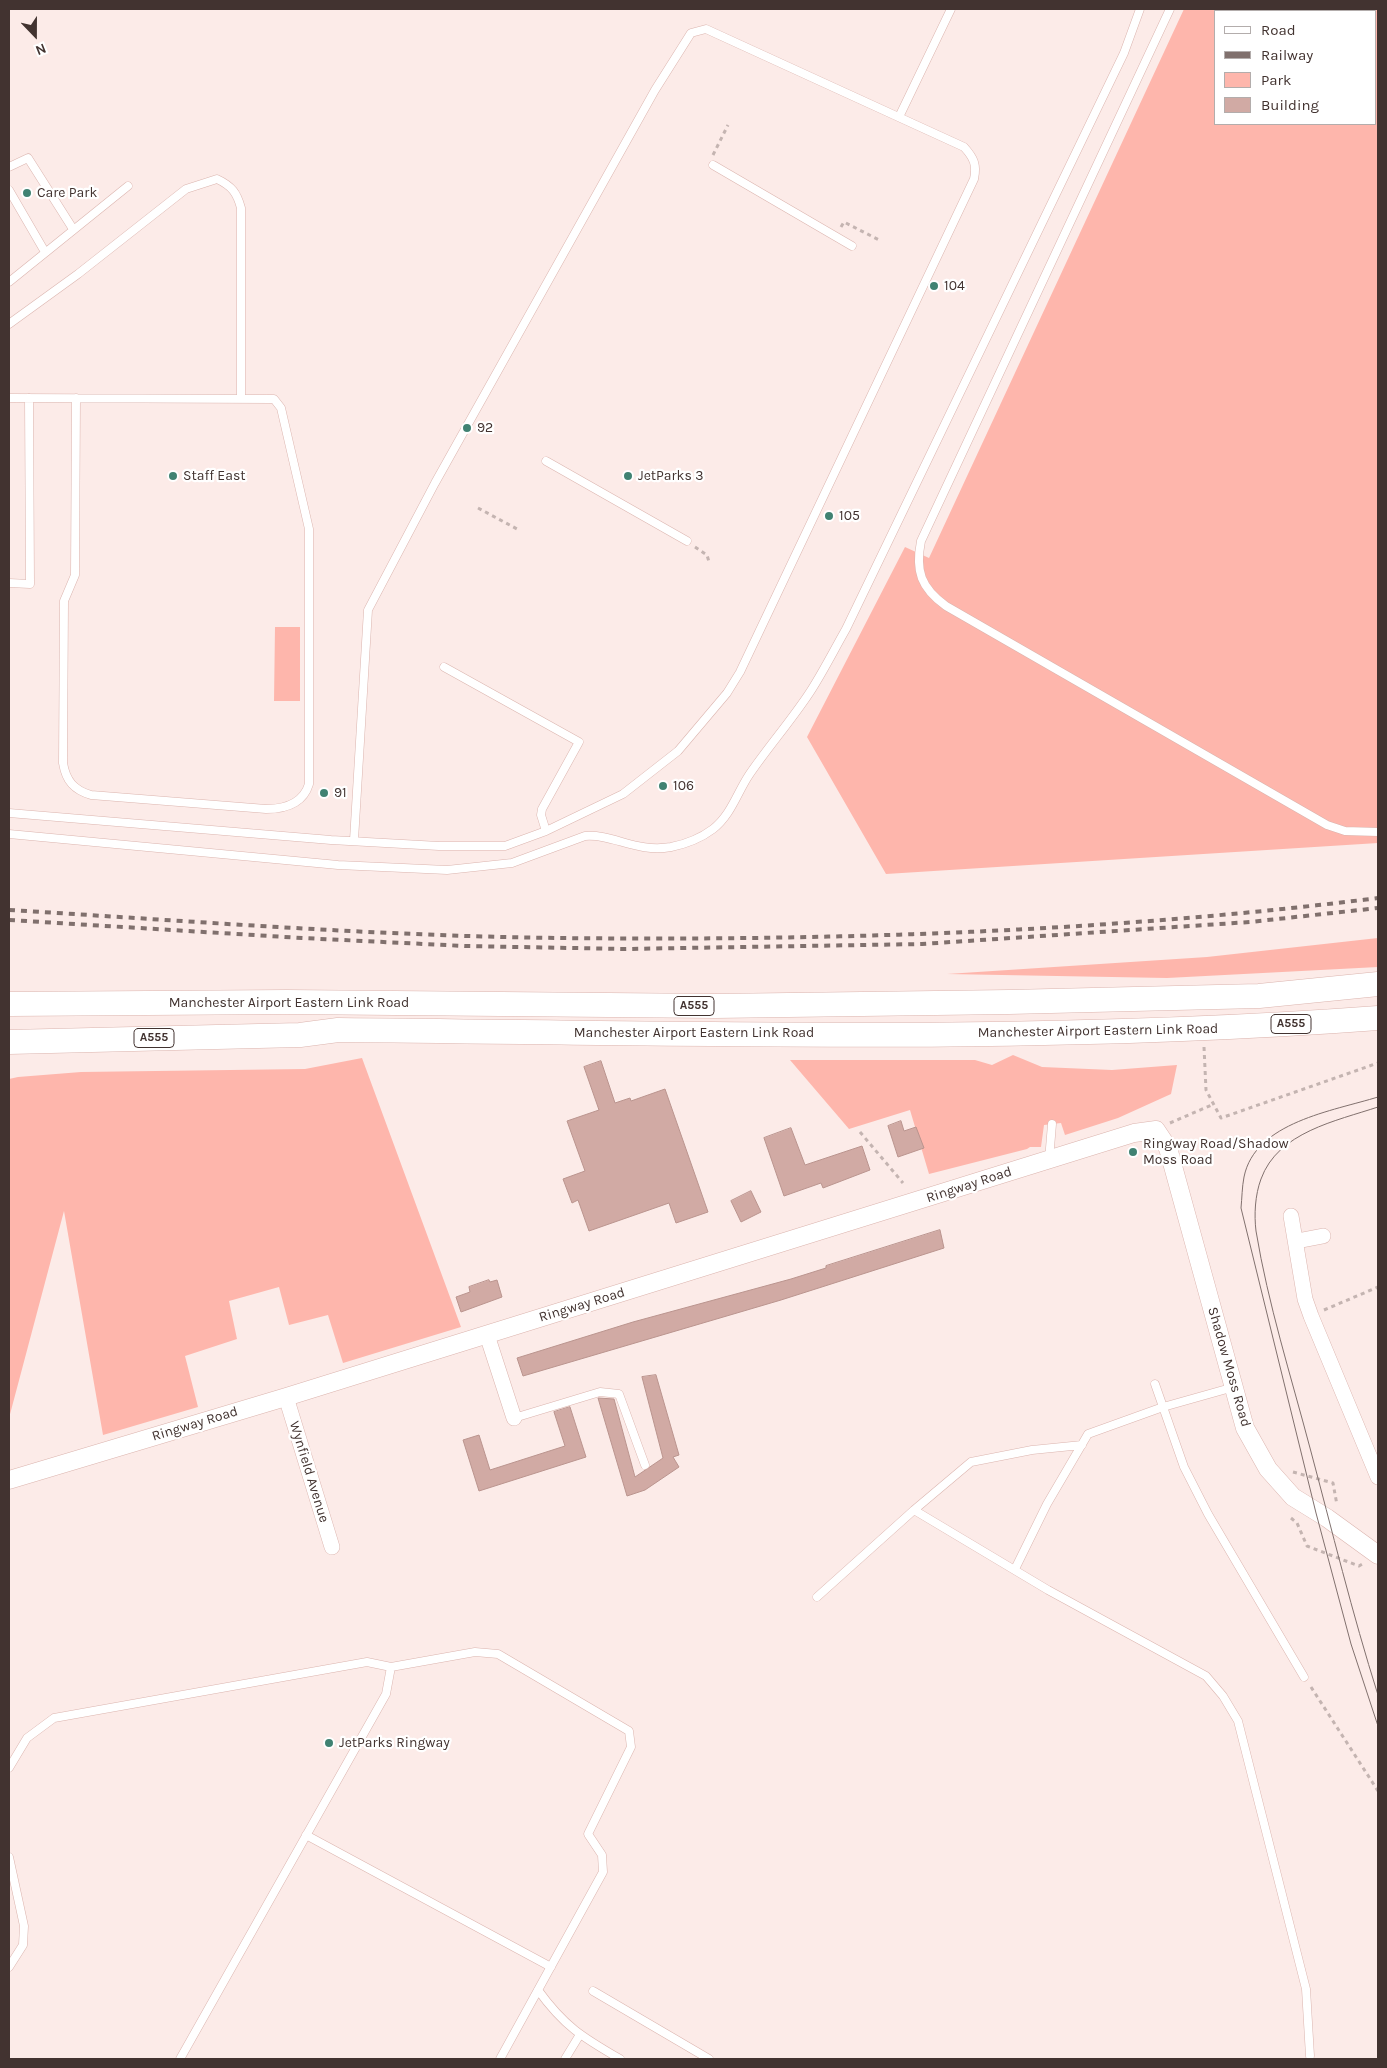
<!DOCTYPE html>
<style>
body{margin:0}
#map{position:relative;width:1387px;height:2068px;overflow:hidden;background:#fcebe8;font-family:Karla,sans-serif}
canvas{display:block}
.frame{position:absolute;inset:0;border:10px solid #423330;pointer-events:none}
.legend{position:absolute;left:1214px;top:10px;width:162px;height:115px;box-sizing:border-box;background:#fff;border:1px solid #b3adac;margin:0;padding:6px 9px;list-style:none;font-size:15px;color:#423330}
.legend li{display:flex;align-items:center;gap:10px;height:25px}
.legend b{width:25px;border:1px solid #b3adac}
.north{position:absolute;left:10px;top:10px;width:50px;height:50px;-webkit-text-stroke:4px #fff;paint-order:stroke;rotate:158deg;font-size:14px;font-weight:700;line-height:20px;text-align:center;color:#423330}
.north::after{content:'';display:block;margin:auto;width:18px;height:22px;background:#423330;clip-path:polygon(50% 0,100% 100%,50% 72%,0 100%)}
</style>
<div id="map">
<canvas width="1387" height="2068"></canvas>
<div class="frame"></div>
<ul class="legend">
<li><b style="height:6px;background:#fff"></b>Road</li>
<li><b style="height:6px;background:#80706d"></b>Railway</li>
<li><b style="height:14px;background:#feb6ac"></b>Park</li>
<li><b style="height:14px;background:#d1aaa4"></b>Building</li>
</ul>
<div class="north">N</div>
</div>
<script>
const context = document.querySelector('canvas').getContext('2d');
context.lineJoin = 'round';
function fillPath(path, color) { context.fillStyle = color; context.fill(path, 'evenodd'); }
function trace(path, color, width, dash) { context.strokeStyle = color; context.lineWidth = width; context.lineCap = dash ? 'butt' : 'round'; context.setLineDash(dash || []); context.stroke(path); }
function write(font, color, halo, rows, align = 'center') {
  context.font = font + ' Karla,sans-serif'; context.lineWidth = 4.5; context.setLineDash([]); context.textBaseline = 'middle'; context.strokeStyle = halo; context.fillStyle = color; for (const [text, x, y, turn = 0] of rows) {
    context.save(); context.translate(x, y); context.rotate((+turn || 0) * Math.PI / 180); context.textAlign = isNaN(turn) ? turn : align; if (halo) context.strokeText(text, 0, 0); context.fillText(text, 0, 0); context.restore();
  }
}
fillPath(new Path2D(`
 M 1184,9 L 1378,9 L 1378,843 L 886,874 L 807,737 L 905,547 L 929,558 ZM 1216,11 L 1376,11 L 1376,124 L 1216,124 Z
 M 275,627 L 300,627 L 300,701 L 274,701 Z
 M 1378,938 L 1378,967 L 1167,978 L 947,974 L 1207,957 Z
 M 1013,1055 L 1042,1067 L 1112,1070 L 1177,1065 L 1171,1094 L 1118,1118 L 1065,1135 L 1061,1123 L 1044,1125 L 1041,1147 L 1030,1147 L 1027,1149 L 929,1174 L 910,1110 L 849,1129 L 790,1060 L 975,1060 L 992,1065 Z
 M 362,1058 L 461,1327 L 343,1363 L 328,1315 L 289,1325 L 279,1287 L 229,1301 L 237,1339 L 185,1356 L 198,1407 L 103,1435 L 64,1211 L 9,1418 L 9,1079 L 18,1077 L 81,1072 L 305,1069 Z`), '#feb6ac');
const building = new Path2D(`
 M 601,1061 L 615,1103 L 630,1098 L 631,1101 L 665,1089 L 708,1212 L 676,1223 L 669,1203 L 589,1231 L 578,1200 L 572,1203 L 563,1179 L 585,1171 L 567,1121 L 599,1110 L 584,1067 Z
 M 901,1121 L 904,1131 L 916,1127 L 924,1148 L 898,1157 L 888,1126 Z
 M 791,1128 L 805,1165 L 862,1146 L 870,1170 L 823,1188 L 821,1183 L 784,1196 L 764,1138 Z
 M 751,1191 L 761,1212 L 741,1222 L 731,1201 Z
 M 940,1230 L 944,1248 L 781,1300 L 523,1376 L 517,1358 L 633,1322 L 791,1279 L 826,1268 L 826,1266 Z
 M 489,1280 L 490,1282 L 497,1280 L 502,1297 L 461,1312 L 456,1297 L 470,1292 L 469,1287 Z
 M 656,1375 L 679,1455 L 673,1457 L 679,1467 L 645,1490 L 627,1496 L 598,1398 L 614,1399 L 635,1477 L 663,1458 L 642,1377 Z
 M 570,1407 L 586,1457 L 479,1491 L 463,1440 L 479,1435 L 490,1470 L 565,1446 L 554,1412 Z`);
fillPath(building, '#d1aaa4');
trace(building, '#ba948e', 1);
const service = new Path2D(`
 M 1170,9 L 921,541 C 915,571 921,588 946,606 L 1327,825 L 1345,831 L 1378,832
 M 899,117 L 951,9
 M 713,165 L 852,246
 M 9,167 L 28,158 L 73,229
 M 9,190 L 45,252
 M 9,282 L 128,186
 M 9,324 L 78,274 L 186,189 L 217,179 C 232,186 237,193 241,208 L 241,398
 M 9,398 L 274,399 L 281,408 L 309,529 L 309,784 C 303,804 285,809 266,809 L 91,795 C 74,790 66,781 63,763 L 64,601 L 75,575 L 76,398
 M 546,461 L 687,541
 M 9,583 L 30,584 L 29,398
 M 444,667 L 579,742 L 542,809 L 541,815 L 546,831
 M 9,813 L 331,840 L 439,846 L 505,846 L 546,831 L 623,794 L 678,751 L 727,693 L 740,672 L 974,179 C 977,165 974,158 964,147 L 706,29 L 691,33 L 655,90 L 435,483 L 368,610 L 354,840
 M 9,834 L 338,865 L 447,870 L 512,863 L 585,836 C 614,834 636,853 671,847 C 686,844 701,838 713,829 C 731,815 737,793 749,775 C 768,747 791,721 810,692 C 823,672 834,650 846,629 L 1124,53 L 1140,9
 M 1049,1160 L 1052,1124
 M 1155,1384 L 1184,1467 L 1208,1514 L 1304,1677
 M 514,1418 L 600,1392 L 619,1394 L 645,1465
 M 914,1510 L 971,1462 L 1032,1450 L 1082,1445
 M 1015,1569 L 1047,1504 L 1088,1434 L 1163,1407 L 1234,1387
 M 817,1597 L 914,1510 L 1048,1590 L 1206,1676 L 1223,1696 L 1238,1721 L 1306,1989 L 1310,2056
 M 9,1768 L 27,1738 L 54,1718 L 367,1662 L 391,1667 L 475,1652 L 498,1654 L 629,1731 L 631,1747 L 588,1834 L 602,1855 L 603,1872 L 500,2059
 M 306,1835 L 551,1967
 M 9,1857 L 24,1926 L 23,1945 L 9,1967
 M 538,1990 C 564,2026 582,2037 620,2059
 M 593,1991 L 709,2059
 M 180,2059 L 386,1694 L 391,1667
 M 565,2059 L 579,2036`);
const minor = new Path2D(`
 M 1291,1216 L 1305,1299 L 1311,1316 L 1378,1477
 M 1297,1241 L 1323,1236
 M 487,1335 L 514,1418
 M 286,1397 L 332,1547`);
const tertiary = new Path2D(`
 M 9,1480 L 286,1397 L 1134,1133 L 1156,1130 L 1168,1148 L 1245,1428 L 1268,1469 L 1293,1497 L 1327,1518 L 1378,1555`);
const trunk = new Path2D(`
 M 9,1004 L 287,1002 L 715,1006 L 1009,1002 L 1259,996 L 1378,984
 M 9,1042 L 300,1035 L 338,1030 C 684,1033 1033,1044 1378,1018`);
trace(service, '#dbb4ae', 9);
trace(minor, '#dbb4ae', 16);
trace(tertiary, '#dbb4ae', 19);
trace(trunk, '#dbb4ae', 25);
trace(new Path2D(`
 M 713,155 L 728,125
 M 841,227 L 844,222 L 881,241
 M 478,508 L 519,530
 M 695,547 L 707,555 L 709,562
 M 1204,1047 L 1206,1090 L 1221,1118 L 1378,1063
 M 1170,1123 L 1214,1104
 M 860,1132 L 903,1183
 M 1324,1310 L 1378,1287
 M 1293,1472 L 1333,1483 L 1337,1505
 M 1291,1518 L 1297,1523 L 1307,1546 L 1359,1566 L 1364,1563
 M 1311,1687 L 1378,1791`), '#c4b4b1', 3, [4, 4]);
trace(service, '#fff', 8);
trace(minor, '#fff', 15);
trace(tertiary, '#fff', 18);
trace(trunk, '#fff', 24);
trace(new Path2D(`
 M 1378,1097 C 1333,1111 1255,1122 1244,1177 C 1242,1187 1242,1198 1241,1208 L 1316,1513 L 1351,1644 L 1378,1726
 M 1378,1107 C 1336,1121 1278,1132 1261,1179 C 1255,1195 1254,1215 1256,1231 C 1268,1304 1291,1376 1310,1448 C 1332,1530 1352,1613 1378,1695`), '#80706d', 1);
trace(new Path2D(`
 M 9,910 C 192,921 376,936 559,938 C 832,941 1108,932 1378,898
 M 9,920 L 302,938 L 465,946 L 625,949 L 922,944 L 1250,922 L 1378,908`), '#80706d', 4, [6, 6]);
for (const [x, y, r, color] of [
 [27,193,5,"#408272"],
 [934,286,5,"#408272"],
 [467,428,5,"#408272"],
 [173,476,5,"#408272"],
 [628,476,5,"#408272"],
 [829,516,5,"#408272"],
 [663,786,5,"#408272"],
 [324,793,5,"#408272"],
 [1133,1152,5,"#408272"],
 [329,1743,5,"#408272"]
]) { const dot = new Path2D(); dot.arc(x, y, r, 0, 2 * Math.PI); context.fillStyle = color; context.fill(dot); trace(dot, '#fff', 2); }
for (const [x, y, w] of [
 [694,1006,40],
 [1291,1024,40],
 [154,1038,40]
]) { const box = new Path2D(); box.roundRect(x - w / 2, y - 9.5, w, 19, 4); context.fillStyle = '#fff'; context.fill(box); trace(box, '#423330', 1); }
write('bold 12px', '#423330', null, [
 ["A555",694,1006],
 ["A555",1291,1024],
 ["A555",154,1038]
]);
write('14px', '#423330', '#fff', [
 ["Care Park",37,193],
 ["104",944,286],
 ["92",477,428],
 ["Staff East",183,476],
 ["JetParks 3",638,476],
 ["105",839,516],
 ["106",673,786],
 ["91",334,793],
 ["Ringway Road/Shadow",1143,1144],
 ["Moss Road",1143,1160],
 ["JetParks Ringway",339,1743]
], 'left');
write('14px', '#423330', '#fff', [
 ["Manchester Airport Eastern Link Road",289,1003],
 ["Manchester Airport Eastern Link Road",1098,1031,-1],
 ["Manchester Airport Eastern Link Road",694,1033],
 ["Ringway Road",969,1185,-18],
 ["Ringway Road",582,1305,-17],
 ["Shadow Moss Road",1229,1367,74],
 ["Ringway Road",195,1424,-17],
 ["Wynfield Avenue",309,1472,73]
]);
</script>
